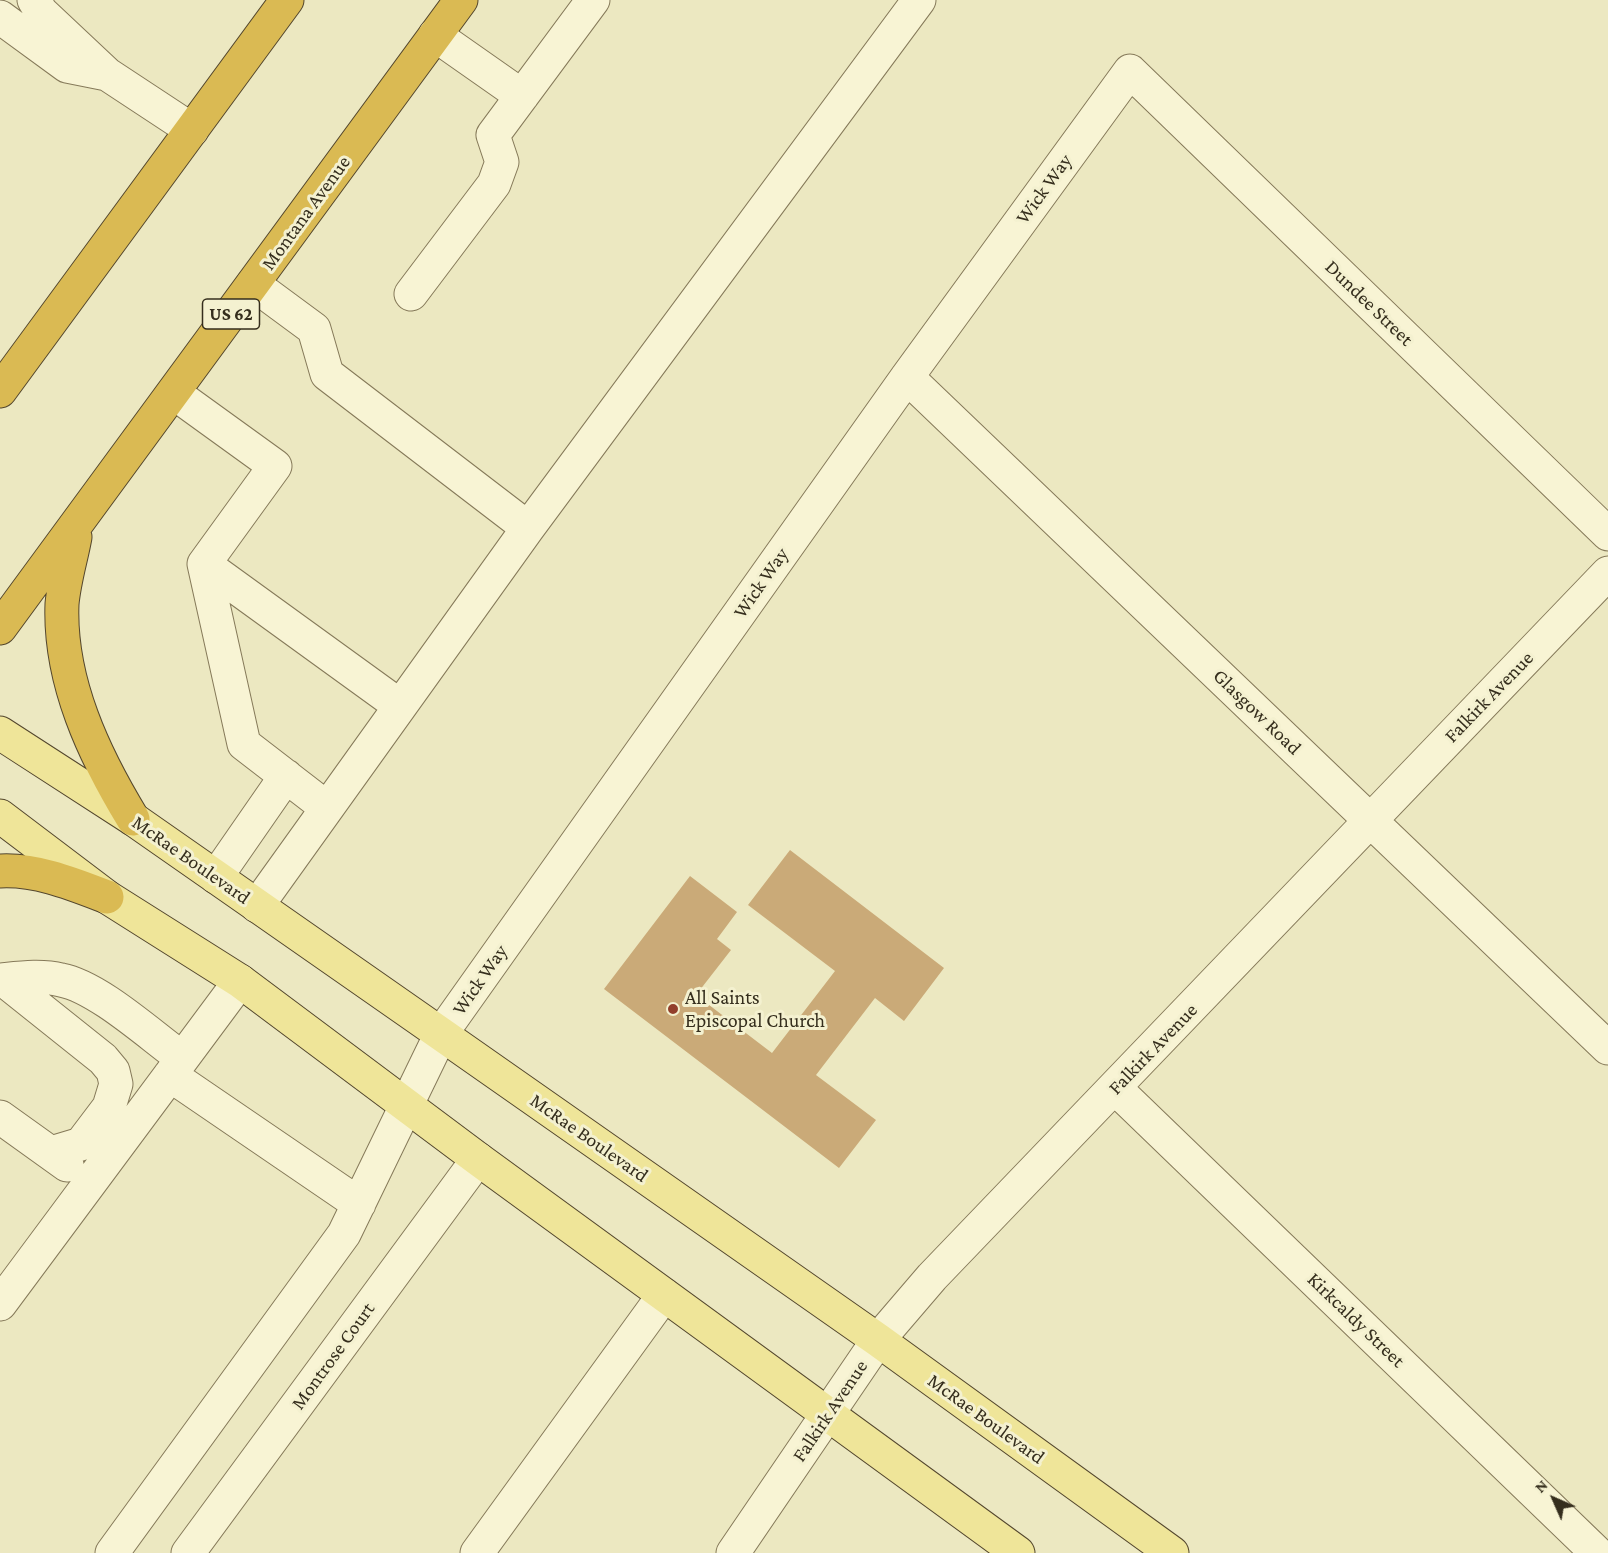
<!DOCTYPE html>
<style>
body{margin:0}
#map{position:relative;width:1608px;height:1553px;overflow:hidden;background:#ece8c1;font-family:"Crimson Pro",serif}
canvas{display:block}
.north{position:absolute;left:1524px;top:1469px;width:60px;height:60px;-webkit-text-stroke:4px #f4f1d0;paint-order:stroke;rotate:315deg;font-size:16px;font-weight:700;line-height:24px;text-align:center;color:#352e1d}
.north::after{content:'';display:block;margin:auto;width:21px;height:27px;background:#352e1d;clip-path:polygon(50% 0,100% 100%,50% 72%,0 100%)}
</style>
<div id="map">
<canvas width="1608" height="1553"></canvas>
<div class="north">N</div>
</div>
<script>
const context = document.querySelector('canvas').getContext('2d');
context.lineJoin = 'round';
function fillPath(path, color) { context.fillStyle = color; context.fill(path, 'evenodd'); }
function trace(path, color, width, dash) { context.strokeStyle = color; context.lineWidth = width; context.lineCap = dash ? 'butt' : 'round'; context.setLineDash(dash || []); context.stroke(path); }
function write(font, color, halo, rows, align = 'center') {
  context.font = font + ' "Crimson Pro",serif'; context.lineWidth = 6; context.setLineDash([]); context.textBaseline = 'middle'; context.strokeStyle = halo; context.fillStyle = color; for (const [text, x, y, turn = 0] of rows) {
    context.save(); context.translate(x, y); context.rotate((+turn || 0) * Math.PI / 180); context.textAlign = isNaN(turn) ? turn : align; if (halo) context.strokeText(text, 0, 0); context.fillText(text, 0, 0); context.restore();
  }
}
fillPath(new Path2D(`
 M 790,850 L 944,968 L 904,1021 L 875,998 L 816,1075 L 876,1120 L 839,1168 L 604,989 L 690,876 L 737,912 L 717,939 L 731,950 L 696,995 L 772,1053 L 835,971 L 748,905 Z`), '#caaa78');
const minor = new Path2D(`
 M 34,0 L 41,12 L 107,74 L 192,130
 M 0,17 L 67,66 L 107,74
 M 435,35 L 522,96
 M 253,284 L 314,329 L 327,374 L 528,528
 M 411,294 L 494,184 L 502,162 L 493,135 L 593,0
 M 907,377 L 1608,1048
 M 174,393 L 275,466 L 204,564 L 400,706
 M 204,564 L 244,744 L 327,808
 M 216,877 L 286,776
 M 257,906 L 528,528 L 919,0
 M 0,980 C 20,978 41,975 61,980 C 98,987 150,1035 182,1058
 M 4,980 L 103,1059 L 113,1071 L 116,1084 L 109,1107 L 81,1144 L 51,1153
 M 170,1075 L 359,1204
 M 1115,1088 L 1597,1553
 M 0,1117 L 67,1165
 M 0,1304 L 240,981
 M 112,1553 L 344,1234 L 441,1034 L 907,377 L 1130,71 L 1608,534
 M 188,1553 L 478,1159
 M 477,1553 L 664,1295
 M 733,1553 L 878,1340 L 932,1277 L 1608,573`);
const major = new Path2D(`
 M 0,733 L 133,819 L 441,1034 L 878,1340 L 1172,1553
 M 0,816 L 107,897 L 240,981 L 478,1159 L 1018,1553`);
const highway = new Path2D(`
 M 0,391 L 287,0
 M 75,537 C 71,559 64,581 62,604 C 59,681 94,755 133,819
 M 0,628 L 461,0
 M 0,871 C 37,869 73,884 107,897`);
trace(minor, '#857959', 35);
trace(major, '#53462d', 35);
trace(highway, '#53462d', 35);
trace(minor, '#f8f4d4', 33);
trace(major, '#efe599', 33);
trace(highway, '#daba53', 33);
for (const [x, y, r, color] of [
 [673,1009,6,"#923f2b"]
]) { const dot = new Path2D(); dot.arc(x, y, r, 0, 2 * Math.PI); context.fillStyle = color; context.fill(dot); trace(dot, '#f4f1d0', 2); }
for (const [x, y, w] of [
 [231,314,57]
]) { const box = new Path2D(); box.roundRect(x - w / 2, y - 15, w, 30, 4.5); context.fillStyle = '#f4f1d0'; context.fill(box); trace(box, '#352e1d', 1.5); }
write('bold 18px', '#352e1d', null, [
 ["US 62",231,314]
]);
write('20px', '#352e1d', '#f4f1d0', [
 ["Wick Way",1044,189,-54],
 ["Montana Avenue",306,213,-54],
 ["Dundee Street",1369,303,44],
 ["Wick Way",761,583,-55],
 ["Falkirk Avenue",1489,697,-46],
 ["Glasgow Road",1257,712,44],
 ["McRae Boulevard",191,860,35],
 ["Wick Way",480,980,-55],
 ["Falkirk Avenue",1153,1049,-46],
 ["McRae Boulevard",589,1138,35],
 ["Kirkcaldy Street",1356,1320,44],
 ["Montrose Court",333,1356,-54],
 ["Falkirk Avenue",830,1411,-56],
 ["McRae Boulevard",986,1419,36]
]);
write('20px', '#352e1d', '#f4f1d0', [
 ["All Saints",685,998],
 ["Episcopal Church",685,1021]
], 'left');
</script>
